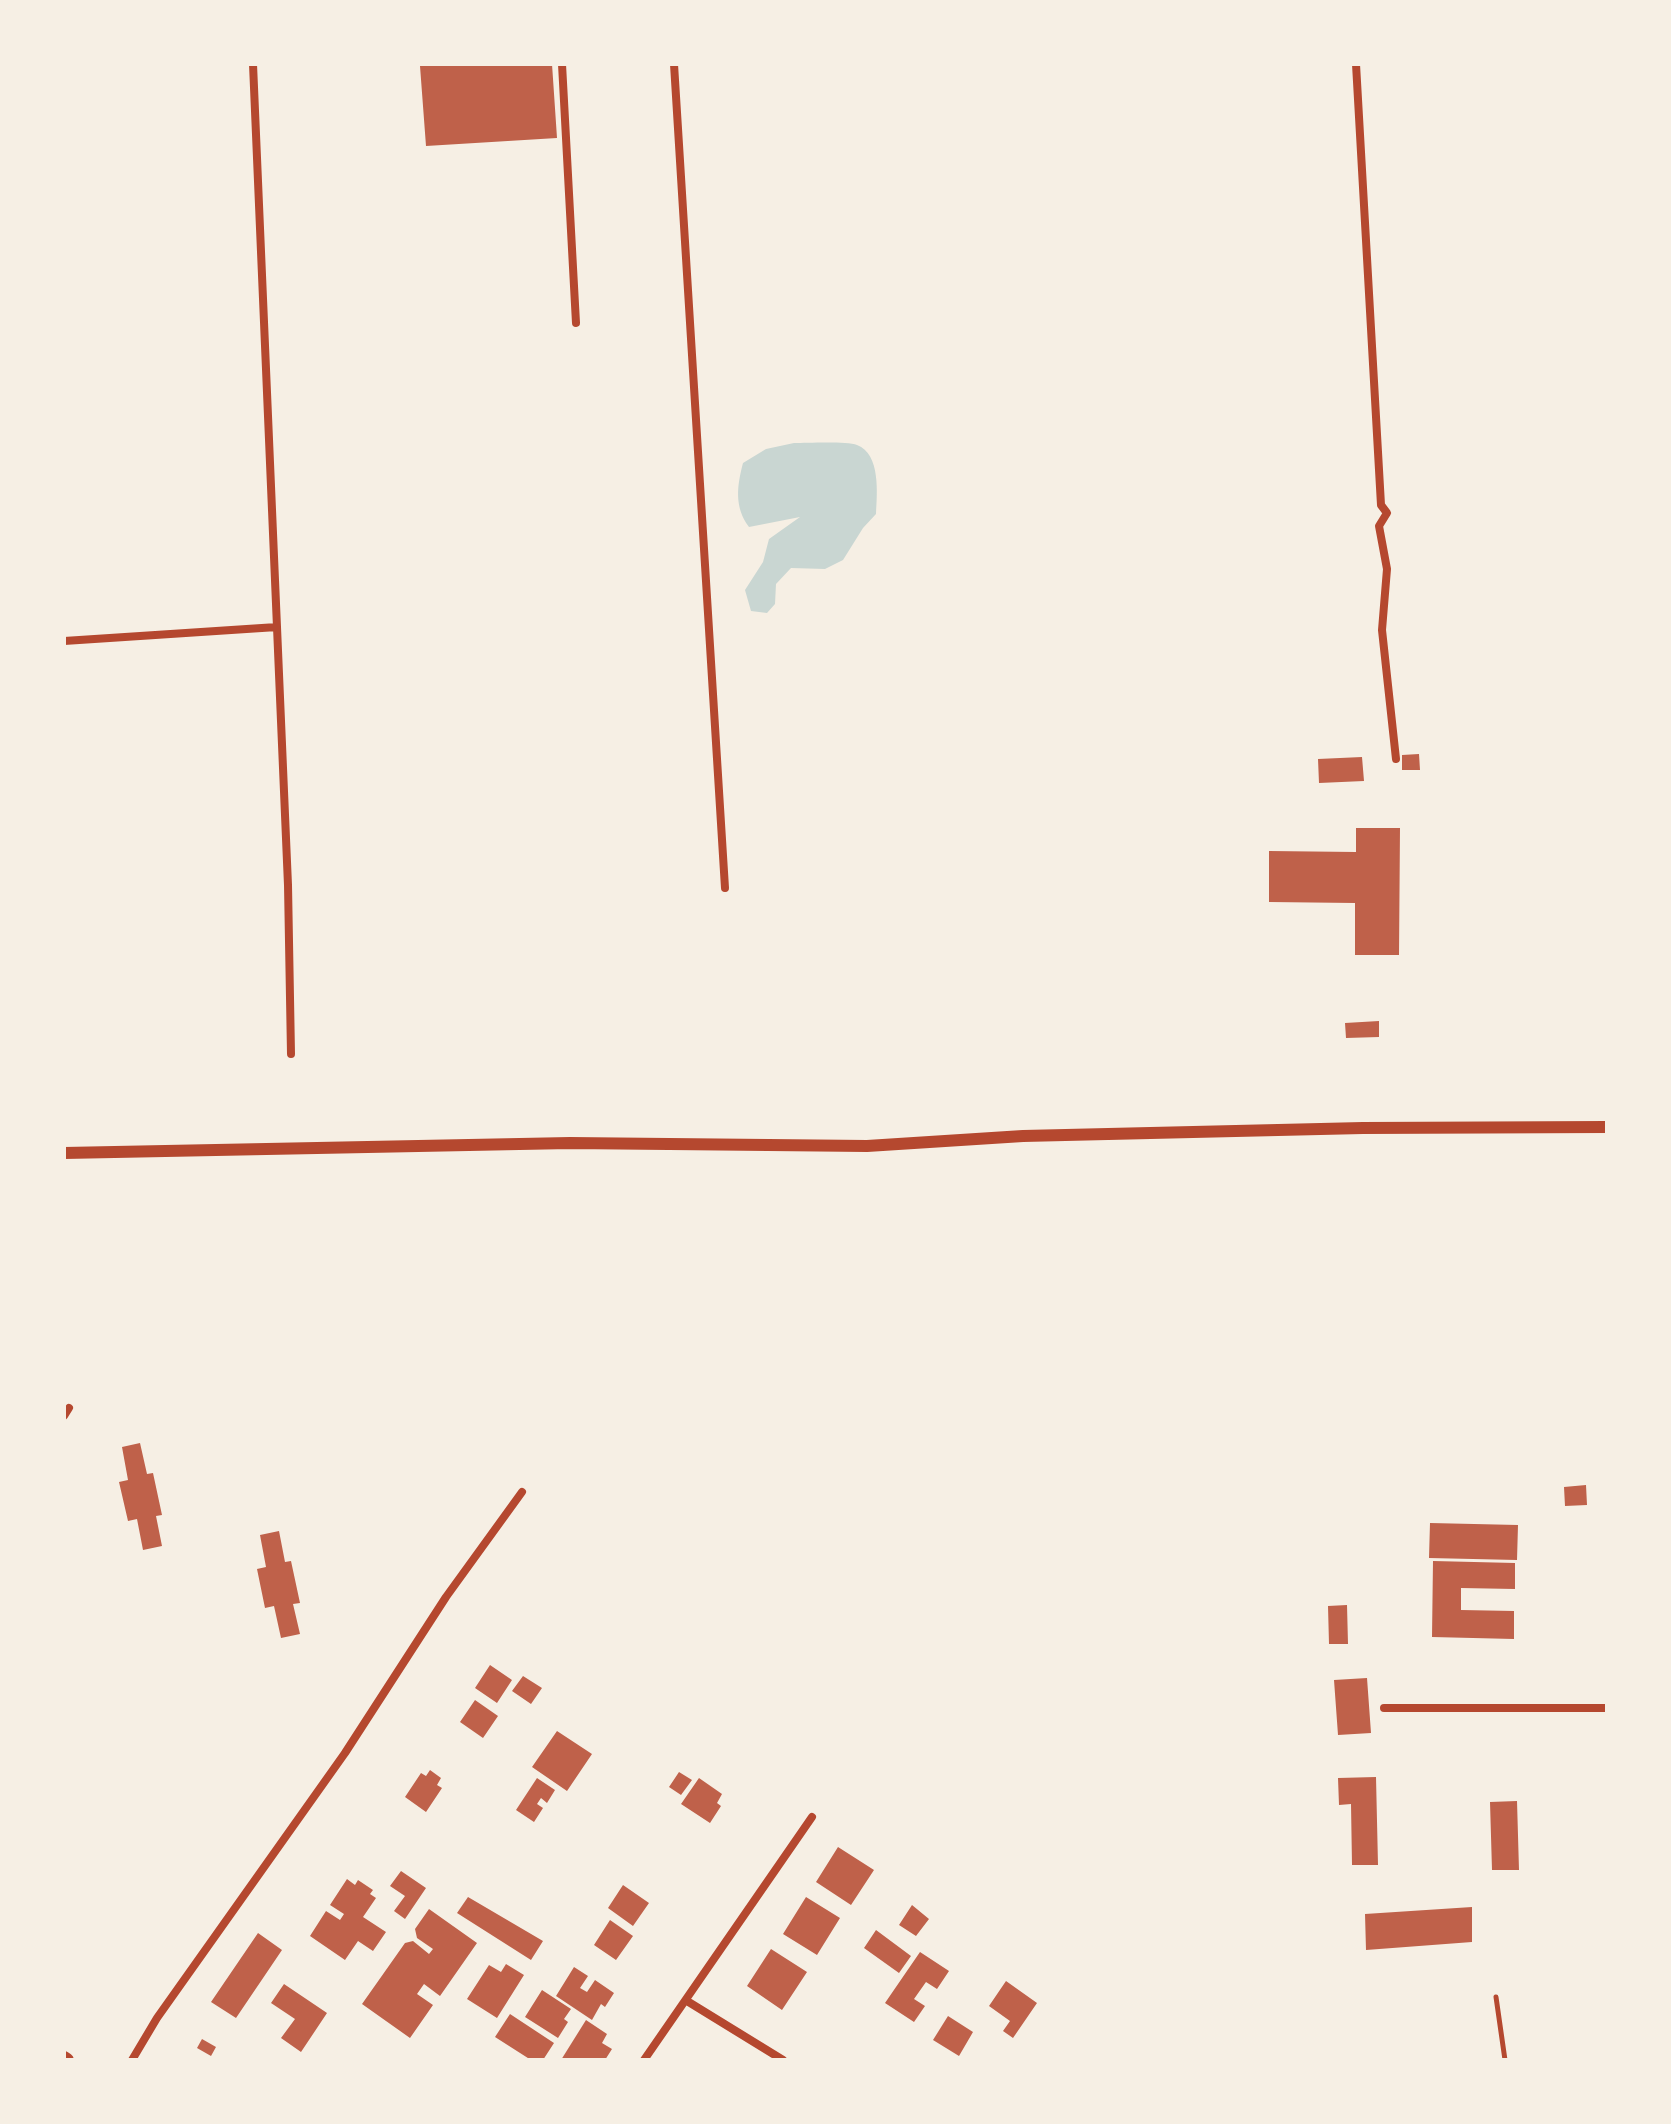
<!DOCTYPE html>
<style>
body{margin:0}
#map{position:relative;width:1671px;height:2124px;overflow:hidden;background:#f6efe4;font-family:"Asap Condensed",sans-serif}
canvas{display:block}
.frame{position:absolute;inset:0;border:66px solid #f6efe4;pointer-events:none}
</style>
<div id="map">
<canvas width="1671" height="2124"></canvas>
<div class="frame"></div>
</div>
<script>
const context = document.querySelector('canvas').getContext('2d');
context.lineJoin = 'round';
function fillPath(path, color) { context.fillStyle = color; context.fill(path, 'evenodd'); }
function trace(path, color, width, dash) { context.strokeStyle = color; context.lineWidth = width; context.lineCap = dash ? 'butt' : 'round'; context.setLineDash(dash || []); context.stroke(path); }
fillPath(new Path2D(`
 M 794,443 C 808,443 847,441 857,445 C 881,454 877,494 876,514 L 863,528 L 843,560 L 825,569 L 791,568 L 776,584 L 775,604 L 767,613 L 751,611 L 745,590 L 763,562 L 769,539 L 800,517 L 749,527 C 734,507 737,486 743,463 L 766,449 Z`), '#c9d6d2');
fillPath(new Path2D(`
 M 449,64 L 552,64 L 557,138 L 426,146 L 420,66 Z
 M 1419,754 L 1420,770 L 1402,770 L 1402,755 Z
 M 1362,757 L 1364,781 L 1319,783 L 1318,759 Z
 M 1356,828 L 1400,828 L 1399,955 L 1355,955 L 1355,903 L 1269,902 L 1269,851 L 1356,852 Z
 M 1379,1021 L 1379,1037 L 1346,1038 L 1345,1023 Z
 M 140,1443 L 147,1474 L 153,1473 L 162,1515 L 156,1516 L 162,1546 L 143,1550 L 137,1519 L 128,1521 L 119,1482 L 128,1480 L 122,1447 Z
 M 1586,1485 L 1587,1505 L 1565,1506 L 1564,1487 Z
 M 1430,1523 L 1518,1525 L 1517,1560 L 1429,1558 Z
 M 279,1531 L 285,1562 L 291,1561 L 300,1603 L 293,1604 L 300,1634 L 281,1638 L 274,1606 L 265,1608 L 257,1569 L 266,1567 L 260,1535 Z
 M 1433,1561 L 1515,1563 L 1515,1589 L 1461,1588 L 1461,1610 L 1514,1611 L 1514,1639 L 1432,1637 Z
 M 1347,1605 L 1348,1644 L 1329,1644 L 1328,1606 Z
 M 490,1665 L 512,1680 L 497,1703 L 475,1688 Z
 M 523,1676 L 542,1688 L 531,1704 L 512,1691 Z
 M 1367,1678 L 1371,1733 L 1338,1735 L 1334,1680 Z
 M 475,1700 L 498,1716 L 483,1738 L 460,1722 Z
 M 557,1731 L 592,1754 L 567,1791 L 532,1767 Z
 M 430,1770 L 441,1778 L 437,1785 L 442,1788 L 426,1812 L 405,1797 L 421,1773 L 426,1776 Z
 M 679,1772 L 692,1780 L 681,1795 L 669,1787 Z
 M 1376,1777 L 1378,1865 L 1352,1865 L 1351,1804 L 1339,1805 L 1338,1778 Z
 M 537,1778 L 555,1790 L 547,1803 L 541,1798 L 537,1804 L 543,1808 L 534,1822 L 516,1810 Z
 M 699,1778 L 722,1794 L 717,1803 L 721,1806 L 710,1823 L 681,1804 Z
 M 1517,1801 L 1519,1870 L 1492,1870 L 1490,1802 Z
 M 838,1847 L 874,1870 L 851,1905 L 816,1882 Z
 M 401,1871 L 426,1888 L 405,1919 L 394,1911 L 405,1896 L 390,1886 Z
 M 347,1879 L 355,1885 L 358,1880 L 373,1890 L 370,1894 L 376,1898 L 363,1917 L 386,1932 L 373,1951 L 358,1941 L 345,1960 L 310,1936 L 326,1911 L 340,1920 L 344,1914 L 330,1905 Z
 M 623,1885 L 649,1903 L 633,1926 L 608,1908 Z
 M 468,1897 L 543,1941 L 531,1960 L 457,1913 Z
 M 806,1897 L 840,1918 L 817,1955 L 783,1934 Z
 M 912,1905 L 929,1919 L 916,1936 L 899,1925 Z
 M 1472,1907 L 1472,1942 L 1366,1950 L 1365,1914 Z
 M 429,1909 L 477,1943 L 440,1996 L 424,1984 L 417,1994 L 433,2005 L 410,2038 L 362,2004 L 405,1943 L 413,1941 L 429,1954 L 433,1949 L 417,1938 L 415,1929 Z
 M 610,1920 L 633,1936 L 616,1960 L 594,1945 Z
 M 876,1930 L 911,1956 L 899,1973 L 864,1948 Z
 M 258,1933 L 282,1950 L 236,2018 L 211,2002 Z
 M 771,1949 L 807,1972 L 782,2010 L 747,1986 Z
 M 920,1952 L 949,1971 L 937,1989 L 926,1982 L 914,1999 L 925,2006 L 914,2022 L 885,2003 Z
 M 506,1964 L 524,1975 L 497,2018 L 467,1999 L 489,1965 L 501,1972 Z
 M 574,1967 L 588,1976 L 580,1988 L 587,1992 L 595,1980 L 614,1993 L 605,2007 L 601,2004 L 592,2020 L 556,1996 Z
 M 1006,1981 L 1037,2003 L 1013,2038 L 1003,2031 L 1010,2021 L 989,2006 Z
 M 284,1984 L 327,2013 L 301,2052 L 281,2038 L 295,2019 L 271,2003 Z
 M 542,1990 L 571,2009 L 564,2019 L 568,2022 L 558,2038 L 525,2017 Z
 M 510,2014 L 554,2043 L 543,2060 L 531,2060 L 495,2037 Z
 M 948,2016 L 973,2032 L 959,2056 L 933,2040 Z
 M 586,2020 L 607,2034 L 602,2043 L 612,2049 L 605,2060 L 561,2060 Z
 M 202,2039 L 216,2047 L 211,2056 L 197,2048 Z`), '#bf614a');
trace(new Path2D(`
 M 1496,1997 L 1505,2060`), '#b5482f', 5);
trace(new Path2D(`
 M 253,64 L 288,885 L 291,1054
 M 562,64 L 576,323
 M 674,64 L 725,888
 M 1356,64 L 1381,505 L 1387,513 L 1379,526 L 1387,569 L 1382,630 L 1396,759
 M 64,641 L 277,627
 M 64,1416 L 69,1408
 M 1384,1708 L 1607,1708
 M 687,2001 L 783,2060
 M 132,2060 L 157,2018 L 345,1753 L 446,1597 L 522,1492
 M 644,2060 L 812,1817`), '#b5482f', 8);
trace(new Path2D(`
 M 64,1153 L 570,1143 L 867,1146 L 1023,1136 L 1363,1128 L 1607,1127`), '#b5482f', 12);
trace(new Path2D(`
 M 64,2058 L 67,2060`), '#b5482f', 14);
</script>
